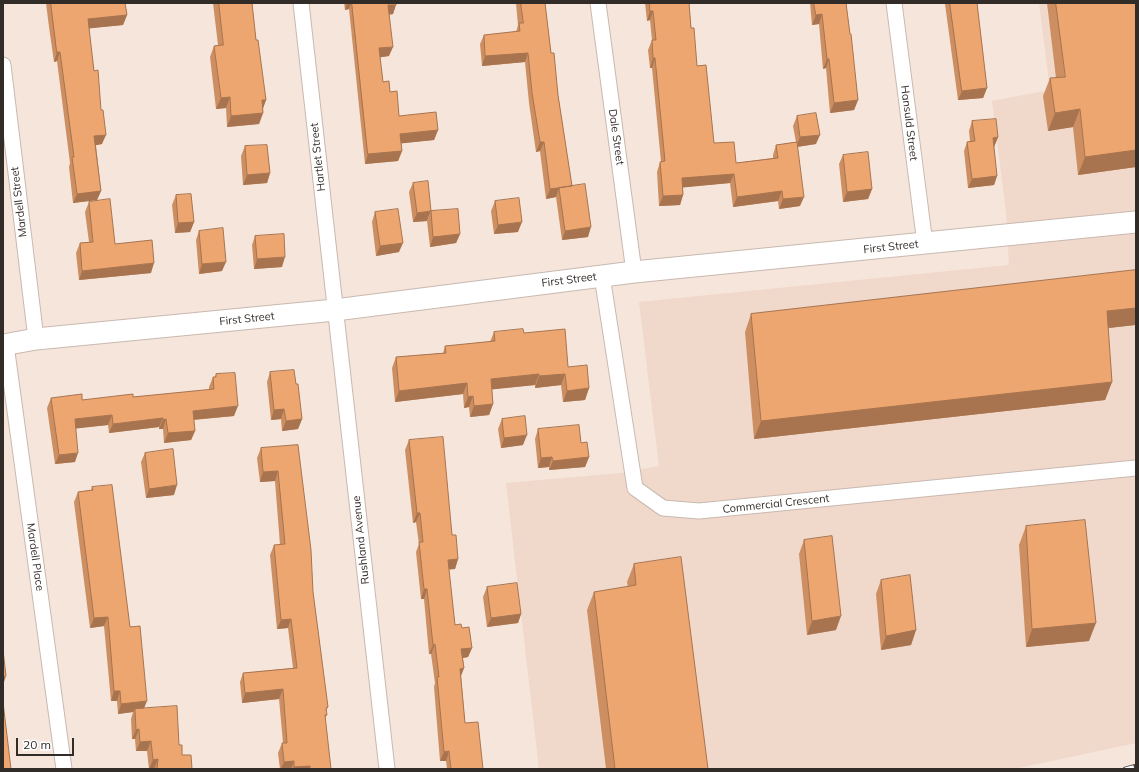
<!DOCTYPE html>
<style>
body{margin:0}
#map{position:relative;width:1139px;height:772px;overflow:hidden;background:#f5e5db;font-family:Mulish,sans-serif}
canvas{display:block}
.frame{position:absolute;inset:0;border:4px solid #322c28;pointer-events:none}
.scale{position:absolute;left:16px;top:738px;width:58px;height:18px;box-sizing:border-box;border:2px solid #322c28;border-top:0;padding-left:5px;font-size:12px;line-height:14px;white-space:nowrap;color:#322c28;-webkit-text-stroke:3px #fff;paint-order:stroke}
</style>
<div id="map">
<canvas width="1139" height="772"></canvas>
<div class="frame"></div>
<div class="scale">20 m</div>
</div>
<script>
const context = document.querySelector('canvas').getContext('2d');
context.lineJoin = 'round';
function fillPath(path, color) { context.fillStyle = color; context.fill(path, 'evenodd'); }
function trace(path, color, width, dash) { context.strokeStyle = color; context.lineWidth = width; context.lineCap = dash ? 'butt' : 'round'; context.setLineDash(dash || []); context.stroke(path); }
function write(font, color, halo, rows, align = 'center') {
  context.font = font + ' Mulish,sans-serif'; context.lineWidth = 4; context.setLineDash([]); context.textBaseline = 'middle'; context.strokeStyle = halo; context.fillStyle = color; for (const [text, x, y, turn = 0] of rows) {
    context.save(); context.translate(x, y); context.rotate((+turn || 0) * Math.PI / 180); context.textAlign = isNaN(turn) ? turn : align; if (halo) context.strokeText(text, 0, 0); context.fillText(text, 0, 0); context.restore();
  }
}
fillPath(new Path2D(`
 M 1039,3 L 1136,3 L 1136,743 L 1014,769 L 539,769 L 506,483 L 621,473 L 659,466 L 639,302 L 1009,265 L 1006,212 L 992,101 L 1050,90 Z`), '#f0d8cb');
const street = new Path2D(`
 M 301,3 L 387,769
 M 598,3 L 634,272
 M 894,3 L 925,244
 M 3,65 L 36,339
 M 602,276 L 635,488 L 663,508 L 699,511 L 1136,468
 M 6,345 L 64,769`);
const secondary = new Path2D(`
 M 3,345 L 36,339 L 335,310 L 634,272 L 1136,222`);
trace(street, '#c9b9b0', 17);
trace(secondary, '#c9b9b0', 23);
trace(street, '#fff', 15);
trace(secondary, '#fff', 21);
const rail = new Path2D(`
 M 1125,769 L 1136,766`);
trace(rail, '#4d4541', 4.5);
trace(rail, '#fff', 3, [9]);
fillPath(new Path2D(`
 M 46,3 L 125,3 L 127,15 L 123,25 L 89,28 L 102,144 L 96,145 L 101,191 L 97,200 L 73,203 L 69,167 L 70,163 L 57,61 L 54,62 L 49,27 Z
 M 213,3 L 252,3 L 256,40 L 266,100 L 263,108 L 263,113 L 259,124 L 227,127 L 226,108 L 216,109 L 210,57 L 214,46 L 218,45 Z
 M 344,3 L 396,3 L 393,14 L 389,15 L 389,56 L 380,57 L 383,82 L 390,92 L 399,116 L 438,130 L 434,140 L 401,143 L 402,151 L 398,161 L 365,164 L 349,9 L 345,10 Z
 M 516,3 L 545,3 L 551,53 L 558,95 L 572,186 L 588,237 L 562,240 L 556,197 L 546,199 L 540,151 L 536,152 L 529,103 L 525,62 L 482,66 L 480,44 L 484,35 L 516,32 L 518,25 Z
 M 645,3 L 689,3 L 691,28 L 697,66 L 714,143 L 736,163 L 773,158 L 773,155 L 776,145 L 796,142 L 793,126 L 797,116 L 816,144 L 797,147 L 800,206 L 779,209 L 778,201 L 733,207 L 730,183 L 683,187 L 683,195 L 680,205 L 659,206 L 657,172 L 660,162 L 661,162 L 652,68 L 650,68 L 648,50 L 652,40 L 650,20 L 647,21 Z
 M 810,3 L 846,3 L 858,100 L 854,110 L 830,113 L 826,68 L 823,69 L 819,24 L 812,25 Z
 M 942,3 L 977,3 L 987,88 L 983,98 L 958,100 L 945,4 L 942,4 Z
 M 1047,3 L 1136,3 L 1136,167 L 1078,175 L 1073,127 L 1048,131 L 1043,96 L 1050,78 L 1056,78 Z
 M 972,121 L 998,137 L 994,147 L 997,176 L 994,185 L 968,188 L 964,151 L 967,142 L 970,141 L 969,131 Z
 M 245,146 L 270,173 L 267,183 L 243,185 L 241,156 Z
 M 843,155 L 872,189 L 868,199 L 843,202 L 839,164 Z
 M 413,183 L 427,221 L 413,222 L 409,192 Z
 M 176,195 L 194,222 L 190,232 L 175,233 L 172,205 Z
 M 495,201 L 518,232 L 494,234 L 491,211 Z
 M 89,202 L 115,244 L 151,273 L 79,280 L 76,253 L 80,243 L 89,242 L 85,212 Z
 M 431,211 L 460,234 L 456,243 L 430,247 L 427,221 Z
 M 375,212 L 399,252 L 376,256 L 372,222 Z
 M 199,231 L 222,271 L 199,274 L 196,240 Z
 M 255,236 L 282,267 L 254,269 L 252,245 Z
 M 1136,270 L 1136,324 L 1135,325 L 1108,328 L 1112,382 L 1105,400 L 754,439 L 745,332 L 751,314 Z
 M 494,332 L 524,333 L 568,367 L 589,388 L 585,400 L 563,402 L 561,385 L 535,388 L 535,385 L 492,389 L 493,404 L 489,415 L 470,417 L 469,407 L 464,408 L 463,394 L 395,402 L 392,368 L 396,357 L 443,353 L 445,346 L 490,342 Z
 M 270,372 L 296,384 L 302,419 L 298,429 L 282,431 L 281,419 L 271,420 L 267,382 Z
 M 216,374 L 234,416 L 194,420 L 195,431 L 191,440 L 164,443 L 163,429 L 159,429 L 159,427 L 109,433 L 108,425 L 76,428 L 75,462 L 55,464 L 47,408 L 51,398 L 82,400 L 133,397 L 209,390 L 209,387 L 213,377 L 215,377 Z
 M 502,419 L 523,445 L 501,448 L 498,429 Z
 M 538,429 L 581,443 L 589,457 L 585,467 L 549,470 L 549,467 L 538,468 L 535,439 Z
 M 409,440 L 452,535 L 458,559 L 455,569 L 449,569 L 455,625 L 462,628 L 472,648 L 468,657 L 463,658 L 464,668 L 461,676 L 465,723 L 483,769 L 447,769 L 446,761 L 440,761 L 434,687 L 435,683 L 431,654 L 429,654 L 424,599 L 421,599 L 416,552 L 419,544 L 416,522 L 413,523 L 405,450 Z
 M 298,445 L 313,592 L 328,707 L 326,711 L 327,715 L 325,718 L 331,769 L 280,769 L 278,753 L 282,743 L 283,743 L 279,699 L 242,703 L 240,682 L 243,673 L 293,668 L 288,628 L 277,629 L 270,555 L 274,545 L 280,545 L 275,481 L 260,482 L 257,458 L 261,448 Z
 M 145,453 L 174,495 L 146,498 L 141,462 Z
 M 92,487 L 130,627 L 144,708 L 179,745 L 182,755 L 192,769 L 149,769 L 147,751 L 136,751 L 135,739 L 132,739 L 131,719 L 133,712 L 118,714 L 117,701 L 111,701 L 104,626 L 90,628 L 74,502 L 78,492 L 91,490 Z
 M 1026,526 L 1089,641 L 1026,647 L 1019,545 Z
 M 804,540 L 836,630 L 807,635 L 799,554 Z
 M 634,564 L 708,769 L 606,769 L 587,610 L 594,592 L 628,587 L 627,582 Z
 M 881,580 L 916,630 L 911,645 L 881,650 L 876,594 Z
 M 487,587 L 521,614 L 518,623 L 487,627 L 483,597 Z`), '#cd8f61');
fillPath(new Path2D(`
 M 347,3 L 351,3 L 349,9 L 345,10 Z
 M 388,5 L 396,5 L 393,14 L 384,15 Z
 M 650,11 L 653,11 L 650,20 L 647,21 Z
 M 822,14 L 819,24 L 812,25 L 816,15 Z
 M 127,15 L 123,25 L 84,29 L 88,19 Z
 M 393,47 L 389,56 L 376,58 L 379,48 Z
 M 57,52 L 60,52 L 57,61 L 54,62 Z
 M 528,53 L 525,62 L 482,66 L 485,56 Z
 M 653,58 L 655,58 L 652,68 L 650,68 Z
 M 827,59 L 829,59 L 826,68 L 823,69 Z
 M 987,88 L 983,98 L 958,100 L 962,91 Z
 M 230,97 L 226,108 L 216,109 L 221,98 Z
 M 262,100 L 266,100 L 262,111 Z
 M 858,100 L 854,110 L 830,113 L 834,103 Z
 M 1080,109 L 1073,127 L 1048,131 L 1055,113 Z
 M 263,113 L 259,124 L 227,127 L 231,116 Z
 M 438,130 L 434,140 L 396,144 L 400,134 Z
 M 106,135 L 102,144 L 91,146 L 94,136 Z
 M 820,135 L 816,144 L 796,147 L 800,137 Z
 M 998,137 L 994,147 L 993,138 Z
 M 540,142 L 544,142 L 540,151 L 536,152 Z
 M 1136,150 L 1136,167 L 1078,175 L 1085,157 Z
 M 402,151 L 398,161 L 365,164 L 368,154 Z
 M 270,173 L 267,183 L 243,185 L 247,175 Z
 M 734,174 L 730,183 L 678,188 L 682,178 Z
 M 997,176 L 994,185 L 968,188 L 972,179 Z
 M 572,186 L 559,188 L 556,197 L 546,199 L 550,189 Z
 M 872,189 L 868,199 L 843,202 L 847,192 Z
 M 101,191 L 97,200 L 73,203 L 77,194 Z
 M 782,191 L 778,201 L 733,207 L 737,197 Z
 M 683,195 L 680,205 L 659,206 L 663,196 Z
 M 804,197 L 800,206 L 779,209 L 783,199 Z
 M 431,211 L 427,221 L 413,222 L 417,213 Z
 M 194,222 L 190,232 L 175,233 L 178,223 Z
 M 522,222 L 518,232 L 494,234 L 498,225 Z
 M 591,227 L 588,237 L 562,240 L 565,231 Z
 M 460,234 L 456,243 L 430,247 L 433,237 Z
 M 403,243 L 399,252 L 376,256 L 380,246 Z
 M 285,257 L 282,267 L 254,269 L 257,259 Z
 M 226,262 L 222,271 L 199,274 L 202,264 Z
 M 154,263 L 151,273 L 79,280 L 82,271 Z
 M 1136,308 L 1136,324 L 1135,325 L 1100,329 L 1107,311 Z
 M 539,374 L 535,385 L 487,390 L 491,379 Z
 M 565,374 L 561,385 L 535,388 L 539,376 Z
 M 1112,382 L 1105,400 L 754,439 L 761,421 Z
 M 467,383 L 463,394 L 395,402 L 399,391 Z
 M 589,388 L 585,400 L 563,402 L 567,391 Z
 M 473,396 L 469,407 L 464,408 L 468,397 Z
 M 493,404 L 489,415 L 470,417 L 474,406 Z
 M 238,406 L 234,416 L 189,420 L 193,411 Z
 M 284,409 L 281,419 L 271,420 L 274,410 Z
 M 112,415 L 108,425 L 72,429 L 75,419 Z
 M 163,418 L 159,427 L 109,433 L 113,424 Z
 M 166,419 L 163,429 L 159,429 L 163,420 Z
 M 302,419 L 298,429 L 282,431 L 286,421 Z
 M 195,431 L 191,440 L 164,443 L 168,433 Z
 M 527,435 L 523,445 L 501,448 L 504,438 Z
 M 78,453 L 75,462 L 55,464 L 59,455 Z
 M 552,457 L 549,467 L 538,468 L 541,458 Z
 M 589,457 L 585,467 L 549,470 L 553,461 Z
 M 278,471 L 275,481 L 260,482 L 263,472 Z
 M 177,485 L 174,495 L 146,498 L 149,489 Z
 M 417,513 L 420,513 L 416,522 L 413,523 Z
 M 458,559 L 455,569 L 445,570 L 448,560 Z
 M 424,589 L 427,589 L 424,599 L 421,599 Z
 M 521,614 L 518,623 L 487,627 L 491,618 Z
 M 841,616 L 836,630 L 807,635 L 812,621 Z
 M 108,617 L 104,626 L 90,628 L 94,618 Z
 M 291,619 L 288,628 L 277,629 L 281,620 Z
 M 1096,623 L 1089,641 L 1026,647 L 1032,629 Z
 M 916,630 L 911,645 L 881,650 L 886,636 Z
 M 435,644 L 431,654 L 429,654 L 433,645 Z
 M 472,648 L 468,657 L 458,659 L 461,649 Z
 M 464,668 L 460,678 L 460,669 Z
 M 6,676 L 3,685 L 3,677 Z
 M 283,689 L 279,699 L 242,703 L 245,693 Z
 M 114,691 L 120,691 L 117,701 L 111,701 Z
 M 147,701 L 143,711 L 135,709 L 133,712 L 118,714 L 121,704 Z
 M 139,729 L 135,739 L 132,739 L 136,730 Z
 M 151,741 L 147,751 L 136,751 L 140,742 Z
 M 449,751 L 446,761 L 440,761 L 444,752 Z
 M 158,759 L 154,769 L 149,769 L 153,760 Z
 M 294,761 L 291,769 L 281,769 L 284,762 Z
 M 310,766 L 309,769 L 293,769 L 294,767 Z`), '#a7744f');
const building = new Path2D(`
 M 51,3 L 125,3 L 127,15 L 88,19 L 94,71 L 98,70 L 101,110 L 103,110 L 106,135 L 94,136 L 101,191 L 77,194 L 72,157 L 74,157 L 60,52 L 57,52 Z
 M 219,3 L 252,3 L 256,40 L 258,40 L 266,100 L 262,100 L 263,113 L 231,116 L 230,97 L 221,98 L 214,46 L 223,45 Z
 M 352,3 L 396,3 L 396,5 L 388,5 L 393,47 L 379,48 L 383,82 L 389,81 L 390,92 L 397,91 L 399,116 L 436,112 L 438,130 L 400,134 L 402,151 L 368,154 Z
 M 521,3 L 545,3 L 551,53 L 554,53 L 558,95 L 572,186 L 550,189 L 544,142 L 540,142 L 532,93 L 528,53 L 485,56 L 484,35 L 520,31 L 519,23 L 523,23 Z
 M 650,3 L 689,3 L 691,28 L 694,28 L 697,66 L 706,65 L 714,143 L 734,142 L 736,163 L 778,158 L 776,145 L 797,142 L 804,197 L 783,199 L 782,191 L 737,197 L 734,174 L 682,178 L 683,195 L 663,196 L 660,162 L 665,161 L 655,58 L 653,58 L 652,40 L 656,40 L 653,11 L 650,11 Z
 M 814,3 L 846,3 L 850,34 L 851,34 L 858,100 L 834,103 L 829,59 L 827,59 L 822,14 L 816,15 Z
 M 950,3 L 977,3 L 987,88 L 962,91 Z
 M 1056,3 L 1136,3 L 1136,150 L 1085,157 L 1080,109 L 1055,113 L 1050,78 L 1065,77 Z
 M 816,113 L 820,135 L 800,137 L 797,116 Z
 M 996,119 L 998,137 L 993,138 L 997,176 L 972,179 L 967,142 L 975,141 L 972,121 Z
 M 267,145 L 270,173 L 247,175 L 245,146 Z
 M 868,152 L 872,189 L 847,192 L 843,155 Z
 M 428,181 L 431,211 L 417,213 L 413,183 Z
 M 585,184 L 591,227 L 565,231 L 559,188 Z
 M 191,194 L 194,222 L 178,223 L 176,195 Z
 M 519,198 L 522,222 L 498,225 L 495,201 Z
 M 110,199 L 115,244 L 152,240 L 154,263 L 82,271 L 80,243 L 93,242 L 89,202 Z
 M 398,209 L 403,243 L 380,246 L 375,212 Z
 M 458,209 L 460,234 L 433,237 L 431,211 Z
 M 223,228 L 226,262 L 202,264 L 199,231 Z
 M 284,234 L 285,257 L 257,259 L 255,236 Z
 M 1136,270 L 1136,308 L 1107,311 L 1112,382 L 761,421 L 751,314 Z
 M 523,329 L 524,333 L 565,329 L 568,367 L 587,365 L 589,388 L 567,391 L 565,374 L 539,376 L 539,374 L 491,379 L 493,404 L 474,406 L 473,396 L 468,397 L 467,383 L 399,391 L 396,357 L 446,353 L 445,346 L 495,341 L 494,332 Z
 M 294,370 L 296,384 L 298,384 L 302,419 L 286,421 L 284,409 L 274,410 L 270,372 Z
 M 235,373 L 238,406 L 193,411 L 195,431 L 168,433 L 166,419 L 163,420 L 163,418 L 113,424 L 112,415 L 75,419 L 78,453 L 59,455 L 51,398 L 82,394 L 82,400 L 133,394 L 133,397 L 214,389 L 213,377 L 216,377 L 216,374 Z
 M 525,416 L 527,435 L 504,438 L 502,419 Z
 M 579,425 L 581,443 L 587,442 L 589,457 L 553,461 L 552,457 L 541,458 L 538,429 Z
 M 443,437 L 452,535 L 456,535 L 458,559 L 448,560 L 455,625 L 461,624 L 462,628 L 469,627 L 472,648 L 461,649 L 464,668 L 460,669 L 465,723 L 478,722 L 483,769 L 451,769 L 449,751 L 444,752 L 437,677 L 439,677 L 435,644 L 433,645 L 427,589 L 424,589 L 419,542 L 423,542 L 420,513 L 417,513 L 409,440 Z
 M 298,445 L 311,550 L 313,592 L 328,707 L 326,708 L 327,715 L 325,715 L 331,769 L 310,769 L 310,766 L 294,767 L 294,761 L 284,762 L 282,743 L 287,743 L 283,689 L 245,693 L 243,673 L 297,668 L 291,619 L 281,620 L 274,545 L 285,544 L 278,471 L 263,472 L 261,448 Z
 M 173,449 L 177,485 L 149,489 L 145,453 Z
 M 112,485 L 130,627 L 140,626 L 147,701 L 121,704 L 120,691 L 114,691 L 108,617 L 94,618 L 78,492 L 93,490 L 92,487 Z
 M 1085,520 L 1096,623 L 1032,629 L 1026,526 Z
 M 832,536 L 841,616 L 812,621 L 804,540 Z
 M 681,557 L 708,769 L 615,769 L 594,592 L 636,585 L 634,564 Z
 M 910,575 L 916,630 L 886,636 L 881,580 Z
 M 517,583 L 521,614 L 491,618 L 487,587 Z
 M 3,650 L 6,676 L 3,677 Z
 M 3,702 L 11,769 L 3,769 Z
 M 177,706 L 179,745 L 182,745 L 182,755 L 191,755 L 192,769 L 157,769 L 158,759 L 153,760 L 151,741 L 140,742 L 139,729 L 136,730 L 135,709 Z`);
fillPath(building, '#eea671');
trace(building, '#a7744f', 1);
write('11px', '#322c28', '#fff', [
 ["Hansuld Street",909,123,83],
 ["Dale Street",616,137,82],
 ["Hartlet Street",318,157,-96],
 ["Mardell Street",19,202,-97],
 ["First Street",891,247,-6],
 ["First Street",569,280,-7],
 ["First Street",247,319,-6],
 ["Commercial Crescent",776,504,-6],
 ["Rushland Avenue",361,540,-96],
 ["Mardell Place",35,557,82]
]);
</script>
